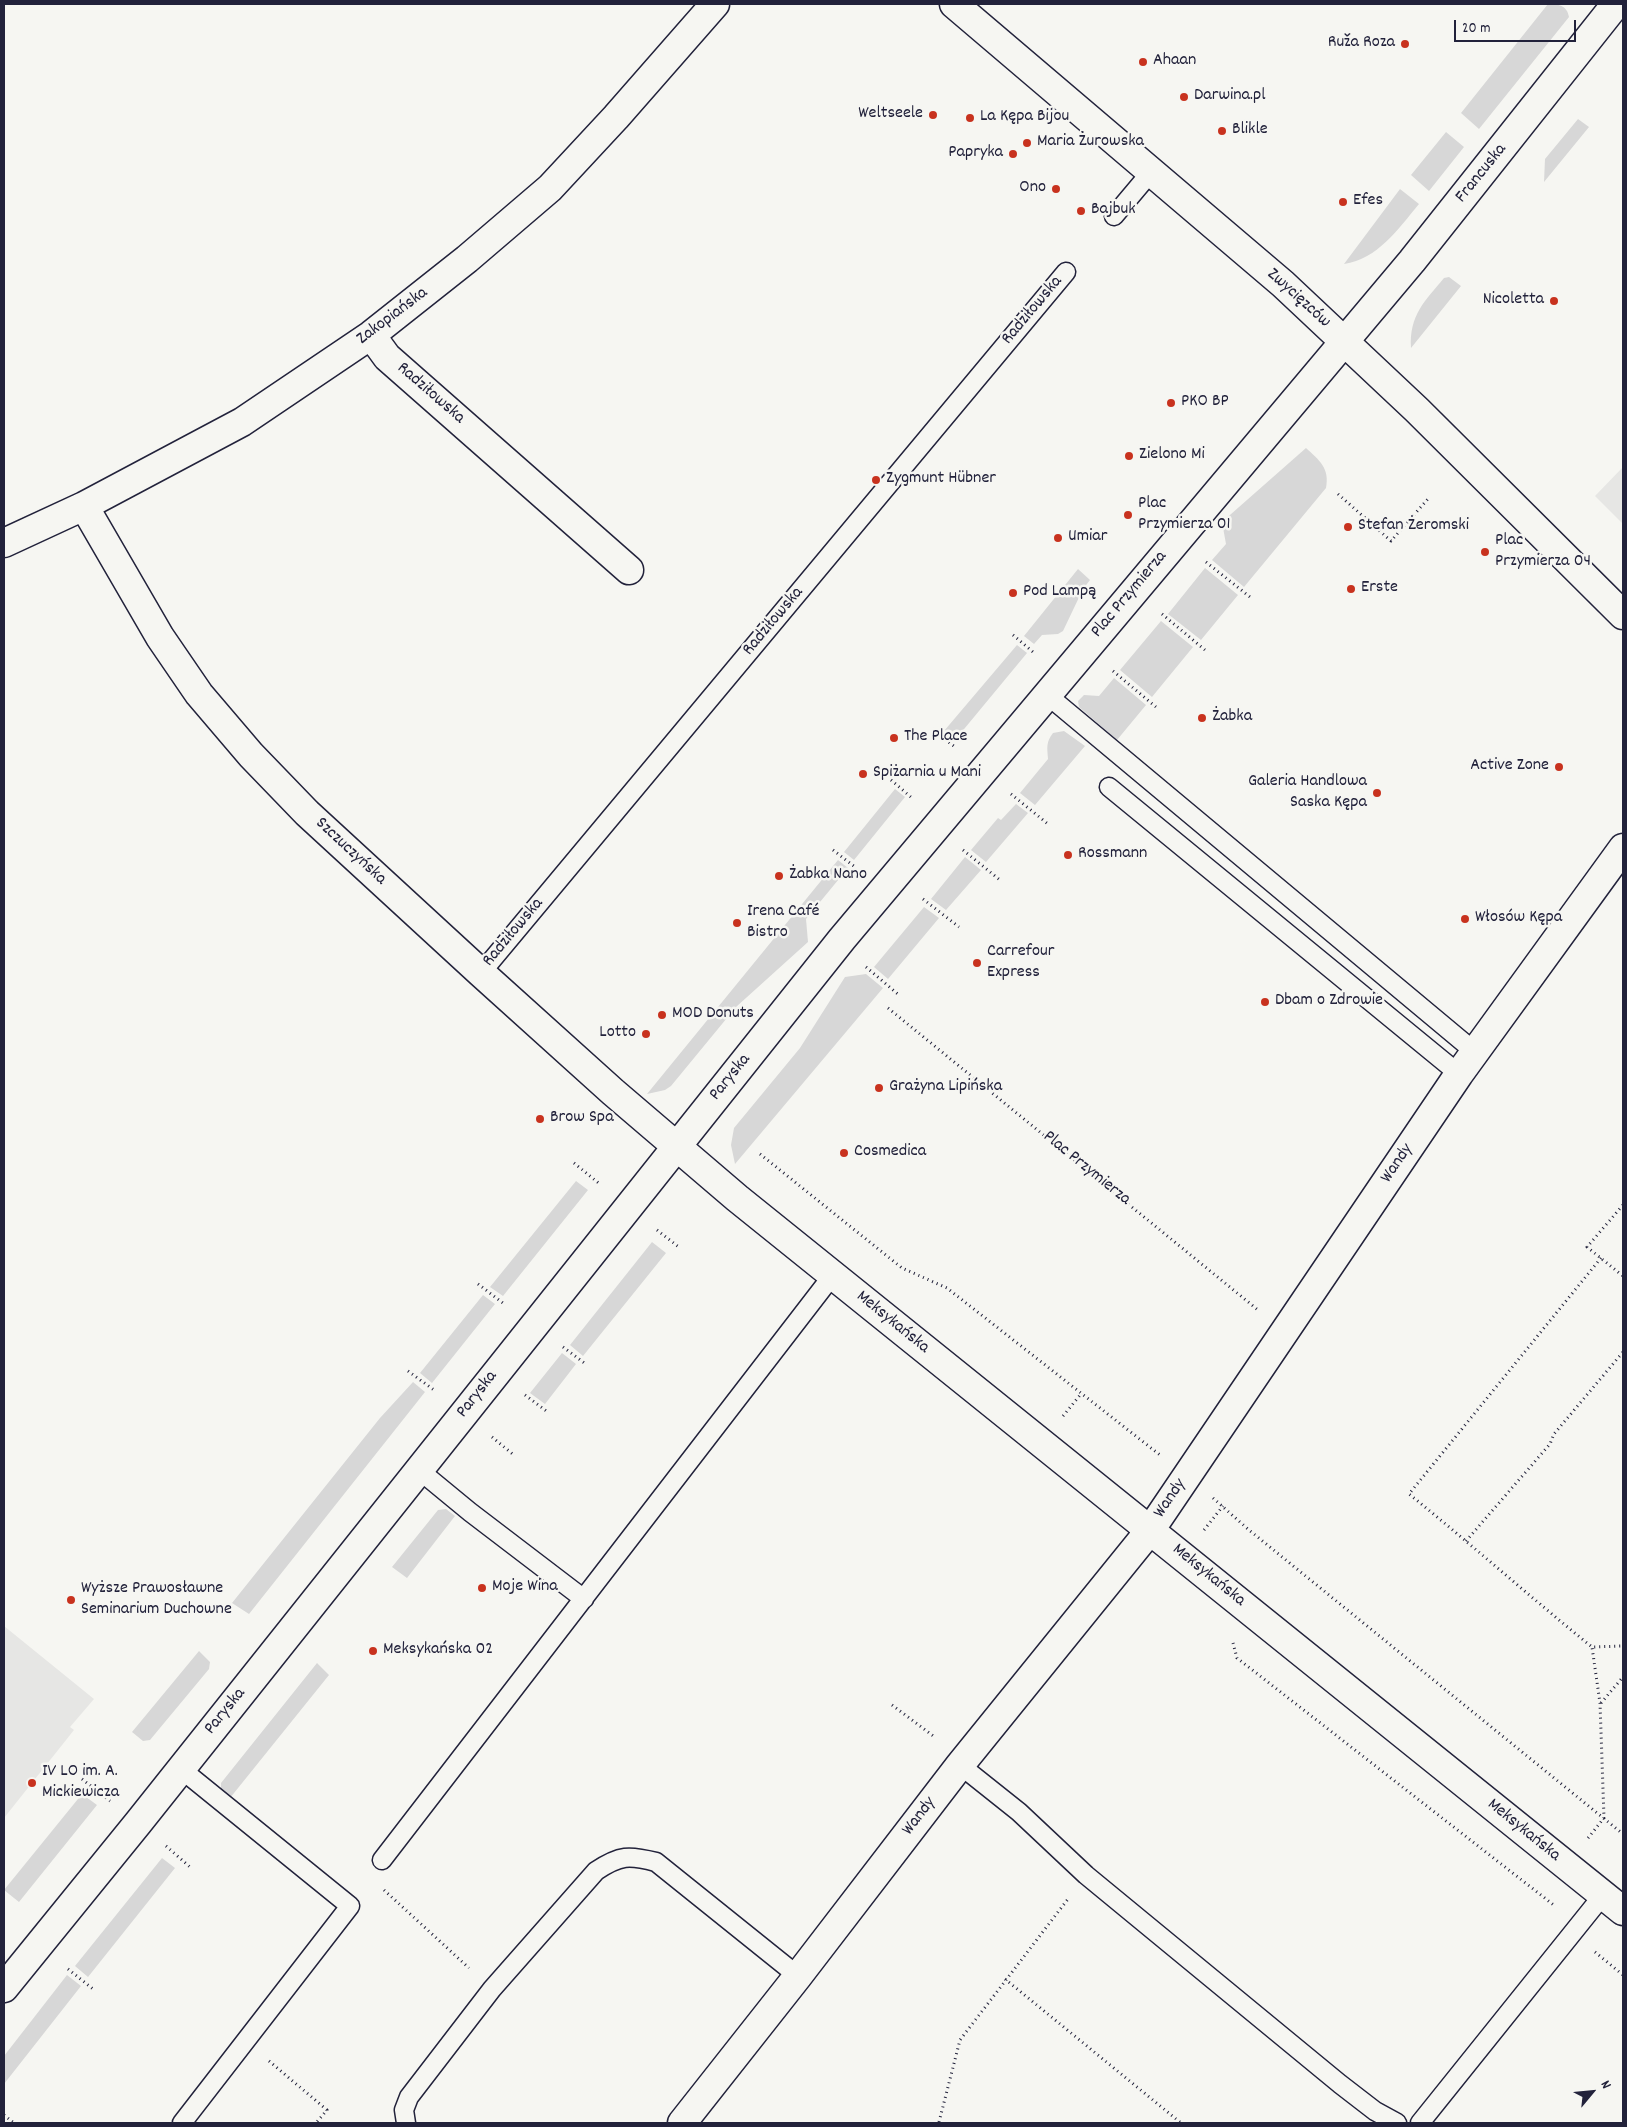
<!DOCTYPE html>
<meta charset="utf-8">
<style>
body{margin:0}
#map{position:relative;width:1627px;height:2127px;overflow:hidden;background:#f6f6f2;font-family:Dekko,sans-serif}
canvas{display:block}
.frame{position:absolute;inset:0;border:5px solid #22223b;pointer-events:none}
.north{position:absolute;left:1567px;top:2067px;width:50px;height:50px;-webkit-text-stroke:4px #f6f6f2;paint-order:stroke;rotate:62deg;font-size:14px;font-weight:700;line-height:20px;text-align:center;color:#22223b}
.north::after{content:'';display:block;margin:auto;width:18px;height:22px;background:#22223b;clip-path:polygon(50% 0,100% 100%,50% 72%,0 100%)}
.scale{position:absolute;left:1454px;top:20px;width:122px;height:22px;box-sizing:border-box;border:2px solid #22223b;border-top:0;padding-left:6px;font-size:15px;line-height:18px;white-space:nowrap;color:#22223b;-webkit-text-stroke:4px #f6f6f2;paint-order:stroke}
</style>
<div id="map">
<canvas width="1627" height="2127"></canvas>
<div class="frame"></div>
<div class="north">N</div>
<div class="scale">20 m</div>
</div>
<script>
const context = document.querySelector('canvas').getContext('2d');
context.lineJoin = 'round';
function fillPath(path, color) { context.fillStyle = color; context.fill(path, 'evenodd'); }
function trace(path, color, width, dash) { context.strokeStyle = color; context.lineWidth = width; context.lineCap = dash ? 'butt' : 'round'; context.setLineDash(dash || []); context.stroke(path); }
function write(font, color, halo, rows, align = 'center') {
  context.font = font + ' Dekko,sans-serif'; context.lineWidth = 5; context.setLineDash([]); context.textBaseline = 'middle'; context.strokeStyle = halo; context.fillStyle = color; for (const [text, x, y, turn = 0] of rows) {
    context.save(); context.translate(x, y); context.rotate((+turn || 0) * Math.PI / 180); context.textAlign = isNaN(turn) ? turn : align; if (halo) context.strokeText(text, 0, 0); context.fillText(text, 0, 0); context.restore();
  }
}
fillPath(new Path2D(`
 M 1623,467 L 1623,524 L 1595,496 Z
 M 4,1626 L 94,1699 L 70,1727 L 74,1730 L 4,1818 Z`), '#e6e6e4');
fillPath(new Path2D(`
 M 1548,4 C 1558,4 1567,5 1569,17 L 1479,129 L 1461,113 Z
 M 1578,119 L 1589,127 L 1544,182 L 1545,159 Z
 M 1446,132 L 1464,147 L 1429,191 L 1411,175 Z
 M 1400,189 L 1419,204 C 1398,229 1378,259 1344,264 Z
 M 1449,277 L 1461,286 L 1411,348 C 1409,315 1425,301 1444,278 Z
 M 1306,448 C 1319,460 1330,468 1326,488 L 1244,587 L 1212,560 L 1226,544 L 1222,522 Z
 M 1205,568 L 1238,595 L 1201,640 L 1168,614 Z
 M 1078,569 L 1090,580 L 1083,589 L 1063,631 L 1058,634 L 1042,635 L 1034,644 L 1024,636 Z
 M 1161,621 L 1193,647 L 1152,697 L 1120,670 Z
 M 1017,645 L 1027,653 L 955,740 L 944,731 Z
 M 1114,678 L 1146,705 L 1117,740 L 1079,707 L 1078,701 L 1084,695 L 1099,696 Z
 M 1064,731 L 1085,746 L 1035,805 L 1020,793 L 1048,759 C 1047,747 1046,742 1053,733 Z
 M 895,789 L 905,797 L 854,860 L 844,852 Z
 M 1016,804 L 1028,813 L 986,862 L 971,850 L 998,818 L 1001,820 Z
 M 965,857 L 981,870 L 946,910 L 931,899 Z
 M 838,860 L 848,868 L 806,919 L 808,942 L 736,1007 L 671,1086 L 665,1090 L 647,1094 Z
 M 924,907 L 939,918 L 888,979 L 874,967 Z
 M 866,974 L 883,988 L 735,1164 L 731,1145 L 734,1128 L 800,1048 L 845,977 Z
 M 576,1181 L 588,1190 L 503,1296 L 490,1287 Z
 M 652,1242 L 666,1253 L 583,1356 L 570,1345 Z
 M 483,1295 L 495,1304 L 432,1383 L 420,1373 Z
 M 562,1353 L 576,1364 L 545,1404 L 530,1393 Z
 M 413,1382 L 425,1392 L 249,1614 L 232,1603 L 380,1418 Z
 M 446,1509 L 455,1516 L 407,1578 L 392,1567 L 438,1510 Z
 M 199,1651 L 210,1662 L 209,1669 L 150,1740 L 143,1741 L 132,1732 Z
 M 317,1663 L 329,1675 L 230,1798 L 221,1790 L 221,1783 Z
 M 82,1794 L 97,1805 L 19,1902 L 4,1890 Z
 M 162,1858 L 175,1868 L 88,1977 L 75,1966 Z
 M 67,1975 L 81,1986 L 4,2084 L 4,2056 Z`), '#d7d7d7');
const service = new Path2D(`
 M 1114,216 L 1151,172
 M 1046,694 L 1475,1052
 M 1109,787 L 1459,1074
 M 481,973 L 1066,272
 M 419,1470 L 470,1512 L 584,1599
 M 960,1765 L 1019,1812 L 1086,1875 L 1340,2084 L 1375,2111 L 1397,2123
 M 181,1769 L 350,1906 L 182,2123
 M 382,1860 L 832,1276
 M 406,2123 L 404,2110 L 409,2097 L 492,1989 L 596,1871 C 620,1855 629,1855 656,1862 L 798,1976
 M 1420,2123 L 1603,1895`);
const minor = new Path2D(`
 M 371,335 L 387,357 L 629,570
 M 84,506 L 160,637 L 199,694 L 251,755 L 307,813 L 481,973 L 613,1092 L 737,1198 L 1623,1911
 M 4,543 L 84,506 L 242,422 L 371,335 L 467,259 L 550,188 L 616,117 L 715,4
 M 682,2123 L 798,1976 L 960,1765 L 1151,1529 L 1459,1074 L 1623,848`);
const tertiary = new Path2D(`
 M 954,4 L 1283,284 L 1417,410 L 1623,615
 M 4,1988 L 138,1823 L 842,939 L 1412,261 L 1616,4`);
trace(service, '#22223b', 21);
trace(minor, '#22223b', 31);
trace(tertiary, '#22223b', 31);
trace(new Path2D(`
 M 1338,494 L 1391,541 L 1428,499
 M 1206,562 L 1250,597
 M 1162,614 L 1205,650
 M 1013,635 L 1033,652
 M 1113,671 L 1156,707
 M 933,730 L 955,747
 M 891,780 L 912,798
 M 1011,794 L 1048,824
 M 833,850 L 855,867
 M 963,850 L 1000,880
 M 923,899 L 959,927
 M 866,967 L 899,995
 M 888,1008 L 1258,1310
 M 760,1154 L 902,1268 L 947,1288 L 1160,1455
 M 574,1163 L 601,1185
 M 1623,1205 L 1587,1247 L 1623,1276
 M 657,1230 L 680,1248
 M 1601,1258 L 1409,1494 C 1471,1544 1530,1597 1592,1647 L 1623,1646
 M 478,1284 L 503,1303
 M 563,1347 L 587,1365
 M 408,1371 L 434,1390
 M 525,1395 L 549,1413
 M 1063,1416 L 1081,1394
 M 492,1437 L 515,1456
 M 1213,1498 L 1249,1530 L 1623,1834
 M 1204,1530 L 1223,1506
 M 1466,1541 L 1550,1444 L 1554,1434 L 1623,1352
 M 1233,1643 L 1237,1658 L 1555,1906
 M 1601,1703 L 1623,1677
 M 892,1705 L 936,1738
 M 82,1779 L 110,1801
 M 1588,1838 L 1604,1818 L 1600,1703 L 1592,1647
 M 166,1846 L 190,1867
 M 384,1890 L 469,1968
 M 1595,1952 L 1623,1975
 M 68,1969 L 93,1989
 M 1005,1979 L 1181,2123
 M 269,2061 L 327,2110 L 316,2123
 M 4,2115 L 14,2123
 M 939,2122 L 960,2040 L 1068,1899`), '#22223b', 3, [1, 4]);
trace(service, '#f6f6f2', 18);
trace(minor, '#f6f6f2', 28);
trace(tertiary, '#f6f6f2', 28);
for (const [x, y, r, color] of [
 [1405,44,5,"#c8321e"],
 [1143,62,5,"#c8321e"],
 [1184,97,5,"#c8321e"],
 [933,115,5,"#c8321e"],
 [970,118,5,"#c8321e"],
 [1222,131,5,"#c8321e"],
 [1027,143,5,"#c8321e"],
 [1013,154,5,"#c8321e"],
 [1056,189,5,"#c8321e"],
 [1343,202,5,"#c8321e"],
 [1081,211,5,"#c8321e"],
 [1554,301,5,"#c8321e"],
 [1171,403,5,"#c8321e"],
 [1129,456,5,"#c8321e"],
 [876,480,5,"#c8321e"],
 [1128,515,5,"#c8321e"],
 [1348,527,5,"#c8321e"],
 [1058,538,5,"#c8321e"],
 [1485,552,5,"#c8321e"],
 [1351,589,5,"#c8321e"],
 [1013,593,5,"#c8321e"],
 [1202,718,5,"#c8321e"],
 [894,738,5,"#c8321e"],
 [1559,767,5,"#c8321e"],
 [863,774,5,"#c8321e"],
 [1377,793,5,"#c8321e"],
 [1068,855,5,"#c8321e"],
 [779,876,5,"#c8321e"],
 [1465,919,5,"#c8321e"],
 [737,923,5,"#c8321e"],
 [977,963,5,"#c8321e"],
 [1265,1002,5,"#c8321e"],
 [662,1015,5,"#c8321e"],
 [646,1034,5,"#c8321e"],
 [879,1088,5,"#c8321e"],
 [540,1119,5,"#c8321e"],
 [844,1153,5,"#c8321e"],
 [482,1588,5,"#c8321e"],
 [71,1600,5,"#c8321e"],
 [373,1651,5,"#c8321e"],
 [32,1783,5,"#c8321e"]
]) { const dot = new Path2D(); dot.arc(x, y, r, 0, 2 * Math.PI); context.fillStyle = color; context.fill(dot); trace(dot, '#f6f6f2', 2); }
write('18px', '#22223b', '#f6f6f2', [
 ["Ruža Roza",1395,44,"right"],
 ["Ahaan",1153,62],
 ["Darwina.pl",1194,97],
 ["Weltseele",923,115,"right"],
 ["La Kępa Bijou",980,118],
 ["Blikle",1232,131],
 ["Maria Żurowska",1037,143],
 ["Papryka",1003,154,"right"],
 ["Ono",1046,189,"right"],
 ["Efes",1353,202],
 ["Bajbuk",1091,211],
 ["Nicoletta",1544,301,"right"],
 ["PKO BP",1181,403],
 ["Zielono Mi",1139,456],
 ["Zygmunt Hübner",886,480],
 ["Plac",1138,505],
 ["Przymierza 01",1138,526],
 ["Stefan Żeromski",1358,527],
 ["Umiar",1068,538],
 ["Plac",1495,542],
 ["Przymierza 04",1495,563],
 ["Erste",1361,589],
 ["Pod Lampą",1023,593],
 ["Żabka",1212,718],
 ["The Place",904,738],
 ["Active Zone",1549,767,"right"],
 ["Spiżarnia u Mani",873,774],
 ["Galeria Handlowa",1367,783,"right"],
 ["Saska Kępa",1367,804,"right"],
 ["Rossmann",1078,855],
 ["Żabka Nano",789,876],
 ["Irena Café",747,913],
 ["Bistro",747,934],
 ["Włosów Kępa",1475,919],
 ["Carrefour",987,953],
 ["Express",987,974],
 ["Dbam o Zdrowie",1275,1002],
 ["MOD Donuts",672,1015],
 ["Lotto",636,1034,"right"],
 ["Grażyna Lipińska",889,1088],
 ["Brow Spa",550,1119],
 ["Cosmedica",854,1153],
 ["Moje Wina",492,1588],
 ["Wyższe Prawosławne",81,1590],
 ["Seminarium Duchowne",81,1611],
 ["Meksykańska 02",383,1651],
 ["IV LO im. A.",42,1773],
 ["Mickiewicza",42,1794]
], 'left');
write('18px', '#22223b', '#f6f6f2', [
 ["Francuska",1482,174,-51],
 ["Zwycięzców",1298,299,42],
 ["Radziłowska",1033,311,-50],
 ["Zakopiańska",393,317,-37],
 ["Radziłowska",430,394,41],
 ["Plac Przymierza",1130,595,-50],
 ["Radziłowska",774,622,-50],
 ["Szczuczyńska",350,852,43],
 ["Radziłowska",514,933,-50],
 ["Paryska",731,1078,-51],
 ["Wandy",1398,1164,-56],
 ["Plac Przymierza",1086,1169,39],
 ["Meksykańska",892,1323,39],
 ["Paryska",478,1395,-52],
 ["Wandy",1171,1499,-56],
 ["Meksykańska",1208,1576,39],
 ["Paryska",226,1712,-51],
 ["Wandy",920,1817,-53],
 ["Meksykańska",1523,1831,39]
]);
</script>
